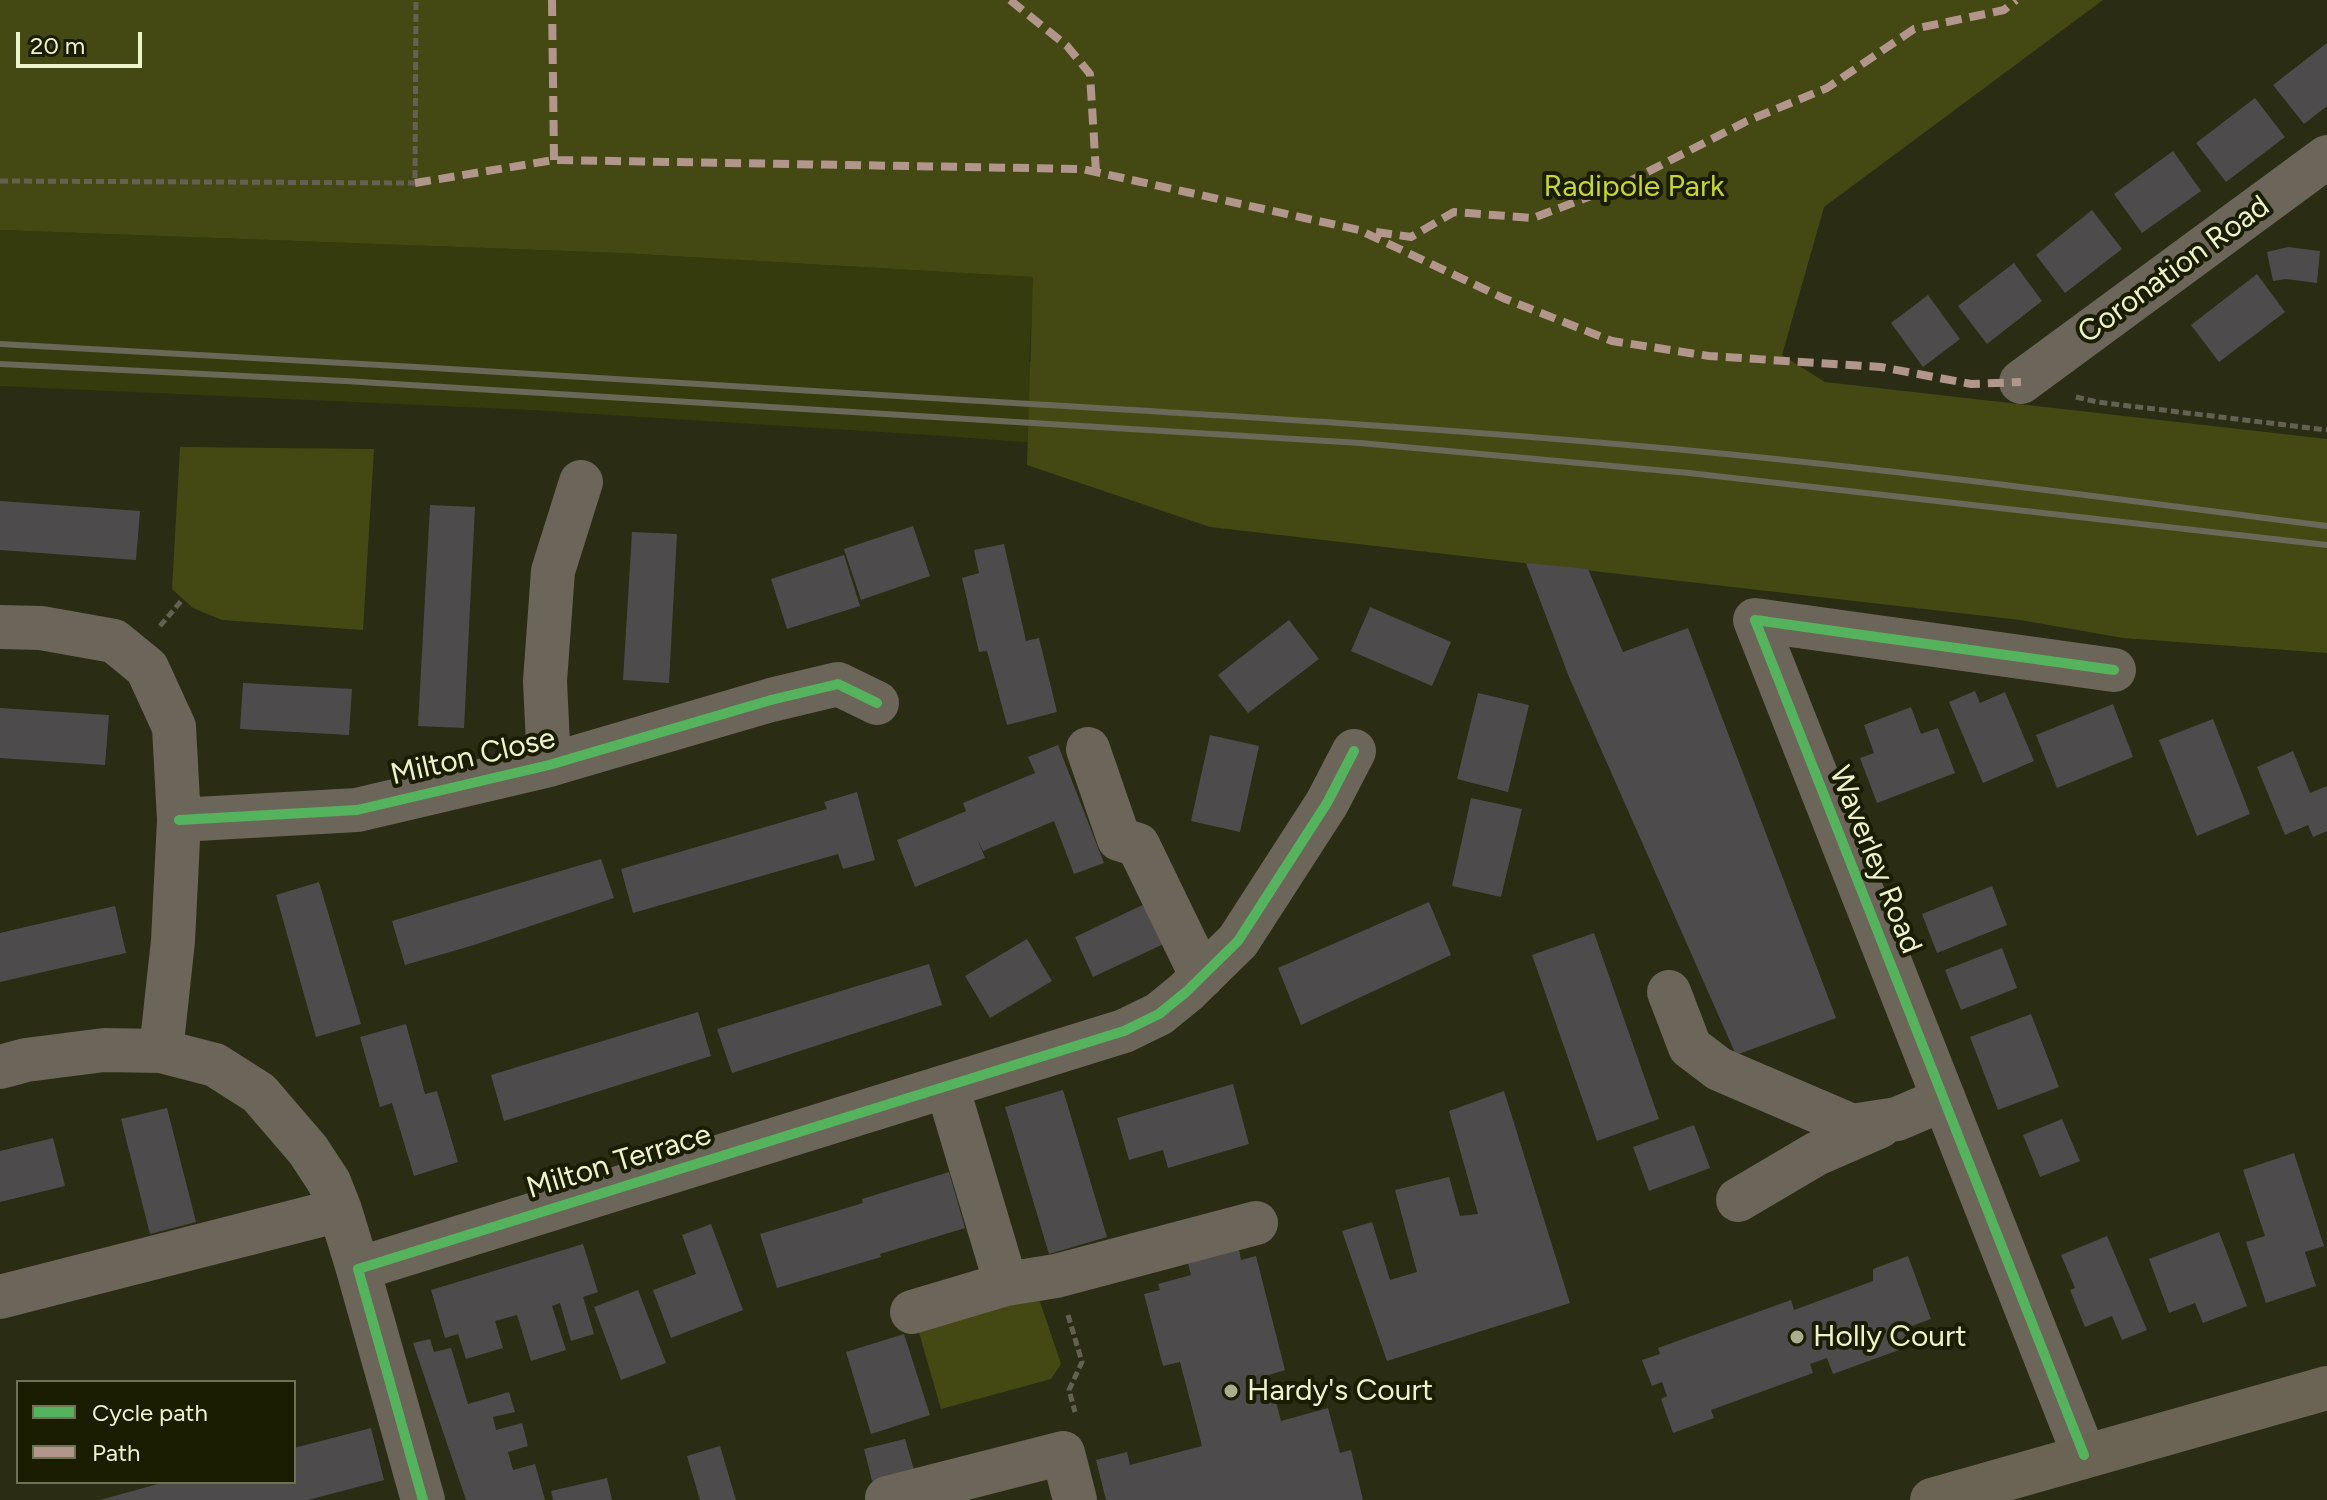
<!DOCTYPE html>
<style>
body{margin:0}
#map{position:relative;width:2327px;height:1500px;overflow:hidden;background:#2a2c14;font-family:Figtree,sans-serif}
canvas{display:block}
.legend{position:absolute;left:16px;top:1380px;width:280px;height:104px;box-sizing:border-box;background:#1a1d00;border:2px solid #6e7352;margin:0;padding:10px 14px;list-style:none;font-size:24px;color:#edf4cc}
.legend li{display:flex;align-items:center;gap:16px;height:40px}
.legend b{width:40px;border:2px solid #6e7352}
.scale{position:absolute;left:16px;top:32px;width:126px;height:36px;box-sizing:border-box;border:4px solid #edf4cc;border-top:0;padding-left:10px;font-size:24px;line-height:28px;white-space:nowrap;color:#edf4cc;-webkit-text-stroke:6px #1a1d00;paint-order:stroke}
</style>
<div id="map">
<canvas width="2327" height="1500"></canvas>
<ul class="legend">
<li><b style="height:10px;background:#56b35d"></b>Cycle path</li>
<li><b style="height:10px;background:#b2968c"></b>Path</li>
</ul>
<div class="scale">20 m</div>
</div>
<script>
const context = document.querySelector('canvas').getContext('2d');
context.lineJoin = 'round';
function fillPath(path, color) { context.fillStyle = color; context.fill(path, 'evenodd'); }
function trace(path, color, width, dash) { context.strokeStyle = color; context.lineWidth = width; context.lineCap = dash ? 'butt' : 'round'; context.setLineDash(dash || []); context.stroke(path); }
function write(font, color, halo, rows, align = 'center') {
  context.font = font + ' Figtree,sans-serif'; context.lineWidth = 8; context.setLineDash([]); context.textBaseline = 'middle'; context.strokeStyle = halo; context.fillStyle = color; for (const [text, x, y, turn = 0] of rows) {
    context.save(); context.translate(x, y); context.rotate((+turn || 0) * Math.PI / 180); context.textAlign = isNaN(turn) ? turn : align; if (halo) context.strokeText(text, 0, 0); context.fillText(text, 0, 0); context.restore();
  }
}
fillPath(new Path2D(`
 M 0,230 L 621,253 L 1034,277 L 1029,361 L 1353,467 L 944,436 L 531,410 L 0,386 Z`), '#363b0d');
fillPath(new Path2D(`
 M 0,0 L 2103,0 L 1824,207 L 1782,355 L 1825,382 L 2327,439 L 2327,653 L 2123,638 L 2020,620 L 1210,527 L 1027,465 L 1033,277 L 621,253 L 0,230 Z
 M 180,447 L 374,449 L 363,630 L 222,620 L 193,608 L 172,589 Z
 M 1037,1293 L 1061,1364 L 1051,1379 L 941,1409 L 918,1329 Z`), '#444913');
fillPath(new Path2D(`
 M 2327,43 L 2327,106 L 2304,124 L 2273,85 Z
 M 2255,98 L 2285,137 L 2226,182 L 2196,143 Z
 M 2173,151 L 2201,191 L 2142,233 L 2114,194 Z
 M 2092,210 L 2122,249 L 2065,293 L 2036,255 Z
 M 2288,247 L 2320,251 L 2317,283 L 2286,279 L 2273,281 L 2267,252 Z
 M 2014,263 L 2042,301 L 1987,344 L 1958,306 Z
 M 2257,274 L 2285,312 L 2219,362 L 2191,325 Z
 M 1928,295 L 1960,339 L 1923,367 L 1891,323 Z
 M 0,501 L 140,511 L 136,560 L 0,550 Z
 M 430,505 L 475,507 L 464,728 L 418,726 Z
 M 913,526 L 930,576 L 861,600 L 844,549 Z
 M 632,532 L 677,534 L 669,683 L 623,680 Z
 M 1004,544 L 1026,641 L 1039,638 L 1057,712 L 1007,725 L 987,651 L 979,652 L 962,578 L 979,573 L 974,550 Z
 M 844,555 L 860,606 L 787,629 L 771,579 Z
 M 1526,563 L 1588,569 L 1623,652 L 1688,628 L 1836,1018 L 1736,1055 L 1569,677 Z
 M 1370,607 L 1451,642 L 1432,686 L 1351,651 Z
 M 1289,620 L 1319,659 L 1248,713 L 1218,675 Z
 M 243,683 L 352,689 L 349,735 L 240,729 Z
 M 1975,691 L 1980,703 L 2005,692 L 2034,761 L 1983,783 L 1949,702 Z
 M 1478,693 L 1529,705 L 1508,792 L 1457,779 Z
 M 2113,704 L 2133,757 L 2057,788 L 2036,735 Z
 M 1911,707 L 1921,734 L 1938,728 L 1955,773 L 1877,803 L 1860,758 L 1874,753 L 1864,725 Z
 M 0,708 L 109,715 L 105,765 L 0,758 Z
 M 2213,719 L 2250,814 L 2197,836 L 2159,740 Z
 M 1210,735 L 1259,746 L 1240,832 L 1191,821 Z
 M 1058,745 L 1104,863 L 1074,874 L 1054,821 L 983,851 L 977,838 L 985,858 L 915,887 L 897,840 L 966,811 L 963,803 L 1035,773 L 1028,757 Z
 M 2293,751 L 2310,793 L 2327,786 L 2327,831 L 2313,837 L 2308,825 L 2285,835 L 2257,767 Z
 M 857,792 L 875,860 L 843,869 L 838,854 L 633,913 L 621,869 L 827,809 L 824,802 Z
 M 1471,798 L 1522,809 L 1501,897 L 1452,886 Z
 M 601,859 L 614,898 L 474,945 L 405,965 L 392,921 Z
 M 319,882 L 361,1024 L 316,1037 L 276,895 Z
 M 1992,886 L 2007,925 L 1937,953 L 1922,914 Z
 M 1151,901 L 1170,941 L 1093,977 L 1075,937 Z
 M 1429,902 L 1451,955 L 1301,1025 L 1278,968 Z
 M 115,906 L 126,953 L 0,982 L 0,933 Z
 M 1594,933 L 1659,1119 L 1597,1141 L 1532,955 Z
 M 1027,939 L 1052,981 L 990,1018 L 965,976 Z
 M 2002,948 L 2017,988 L 1961,1010 L 1945,970 Z
 M 929,964 L 942,1005 L 732,1073 L 717,1029 Z
 M 698,1012 L 711,1056 L 504,1121 L 491,1075 Z
 M 2031,1014 L 2059,1087 L 1998,1110 L 1970,1037 Z
 M 406,1024 L 425,1094 L 437,1091 L 458,1162 L 414,1176 L 392,1103 L 380,1107 L 360,1037 Z
 M 1233,1084 L 1249,1144 L 1168,1168 L 1163,1150 L 1129,1160 L 1117,1118 Z
 M 1063,1090 L 1107,1237 L 1049,1254 L 1005,1107 Z
 M 1504,1091 L 1570,1303 L 1387,1361 L 1342,1231 L 1372,1222 L 1390,1280 L 1417,1272 L 1395,1190 L 1449,1177 L 1460,1216 L 1478,1214 L 1449,1111 Z
 M 167,1108 L 196,1222 L 150,1234 L 121,1119 Z
 M 2062,1119 L 2080,1161 L 2040,1177 L 2023,1135 Z
 M 1694,1125 L 1710,1168 L 1649,1191 L 1633,1147 Z
 M 53,1138 L 65,1186 L 0,1202 L 0,1151 Z
 M 2294,1153 L 2324,1246 L 2305,1252 L 2316,1286 L 2266,1303 L 2246,1242 L 2265,1236 L 2243,1170 Z
 M 949,1172 L 965,1228 L 880,1254 L 881,1257 L 777,1288 L 760,1234 L 863,1203 L 862,1199 Z
 M 711,1224 L 743,1310 L 671,1338 L 653,1290 L 696,1274 L 682,1235 Z
 M 2219,1232 L 2247,1306 L 2203,1323 L 2195,1303 L 2169,1313 L 2149,1259 Z
 M 2107,1236 L 2147,1330 L 2122,1340 L 2112,1316 L 2085,1327 L 2070,1290 L 2075,1288 L 2061,1255 Z
 M 583,1244 L 598,1292 L 583,1297 L 594,1334 L 571,1341 L 560,1303 L 552,1306 L 566,1350 L 531,1361 L 517,1315 L 495,1321 L 503,1348 L 466,1359 L 458,1334 L 445,1338 L 431,1290 Z
 M 1239,1249 L 1241,1260 L 1256,1256 L 1285,1370 L 1269,1375 L 1281,1421 L 1328,1408 L 1340,1453 L 1351,1450 L 1363,1500 L 1106,1500 L 1096,1460 L 1127,1452 L 1130,1465 L 1202,1446 L 1180,1362 L 1163,1366 L 1144,1294 L 1160,1290 L 1158,1284 L 1191,1275 L 1188,1263 Z
 M 1908,1256 L 1931,1319 L 1904,1329 L 1910,1346 L 1833,1374 L 1827,1358 L 1810,1364 L 1813,1373 L 1711,1410 L 1714,1418 L 1673,1433 L 1661,1399 L 1667,1396 L 1662,1382 L 1652,1386 L 1642,1360 L 1660,1354 L 1658,1348 L 1791,1300 L 1794,1310 L 1873,1281 L 1873,1269 Z
 M 638,1290 L 666,1363 L 621,1380 L 594,1307 Z
 M 904,1334 L 930,1415 L 871,1434 L 846,1352 Z
 M 430,1339 L 434,1352 L 451,1348 L 468,1404 L 509,1392 L 515,1412 L 493,1417 L 496,1430 L 522,1423 L 528,1446 L 508,1452 L 513,1470 L 535,1464 L 545,1500 L 466,1500 L 413,1343 Z
 M 371,1428 L 384,1480 L 308,1500 L 100,1500 L 165,1482 L 294,1482 L 294,1448 Z
 M 905,1439 L 914,1470 L 872,1481 L 864,1449 Z
 M 720,1446 L 736,1500 L 700,1500 L 687,1456 Z
 M 607,1478 L 612,1500 L 553,1500 L 551,1491 Z`), '#4e4b4d');
trace(new Path2D(`
 M 0,181 L 415,183 L 416,0
 M 2076,397 L 2097,402 L 2327,430
 M 160,626 L 183,599
 M 1068,1315 L 1082,1362 L 1069,1390 L 1075,1412`), '#646153', 5, [8, 4]);
trace(new Path2D(`
 M 2021,382 L 2327,157
 M 0,627 L 41,628 L 114,641 L 147,668 L 174,727 L 179,820 L 173,941 L 161,1051
 M 1088,749 L 1119,839 L 1138,845 L 1202,977
 M 549,765 L 545,681 L 553,571 L 581,482
 M 179,820 L 357,810 L 549,765 L 771,700 L 838,684 L 877,703
 M 1669,992 L 1690,1047 L 1719,1069 L 1852,1126 L 1897,1119 L 1944,1099
 M 0,1067 L 26,1060 L 104,1050 L 161,1051 L 215,1065 L 259,1093 L 308,1150 L 329,1182 L 340,1210 L 358,1269
 M 1738,1200 L 1816,1154 L 1880,1126
 M 1006,1284 L 1056,1276 L 1256,1223
 M 0,1297 L 340,1210
 M 912,1312 L 1006,1284 L 947,1086
 M 2084,1455 L 1755,620 L 2114,670
 M 887,1498 L 1063,1453 L 1075,1500
 M 423,1500 L 358,1269 L 1124,1031 L 1159,1014 L 1186,992 L 1238,941 L 1327,803 L 1354,751`), '#6c655a', 44);
trace(new Path2D(`
 M 1932,1500 L 2327,1388`), '#6b6454', 44);
trace(new Path2D(`
 M 0,344 C 305,360 609,378 914,397 C 1159,412 1406,425 1651,447 C 1877,467 2102,497 2327,526
 M 0,364 L 345,381 L 1360,443 L 1689,473 L 2327,545`), '#6a6858', 6);
trace(new Path2D(`
 M 552,0 L 554,160
 M 1010,0 L 1067,46 L 1090,74 L 1096,172
 M 415,183 L 554,160 L 1082,169 L 1359,230 L 1503,298 L 1612,341 L 1709,356 L 1881,367 L 1971,384 L 2021,382
 M 1376,232 L 1411,237 L 1454,212 L 1533,218 L 1628,182 L 1747,121 L 1827,88 L 1914,29 L 2004,10 L 2016,0`), '#b2968c', 8, [16, 8]);
trace(new Path2D(`
 M 179,820 L 357,810 L 549,765 L 771,700 L 838,684 L 877,703
 M 2084,1455 L 1755,620 L 2114,670
 M 423,1500 L 358,1269 L 1124,1031 L 1159,1014 L 1186,992 L 1238,941 L 1327,803 L 1354,751`), '#56b35d', 10);
for (const [x, y, r, color] of [
 [1797,1337,8,"#a9ae8c"],
 [1231,1391,8,"#a9ae8c"]
]) { const dot = new Path2D(); dot.arc(x, y, r, 0, 2 * Math.PI); context.fillStyle = color; context.fill(dot); trace(dot, '#1a1d00', 3); }
write('30px', '#c7d636', '#1a1d00', [
 ["Radipole Park",1634,187]
]);
write('30px', '#edf4cc', '#1a1d00', [
 ["Coronation Road",2174,270,-36],
 ["Milton Close",473,757,-13],
 ["Waverley Road",1875,860,68],
 ["Milton Terrace",619,1162,-17]
]);
write('30px', '#edf4cc', '#1a1d00', [
 ["Holly Court",1813,1337],
 ["Hardy's Court",1247,1391]
], 'left');
</script>
